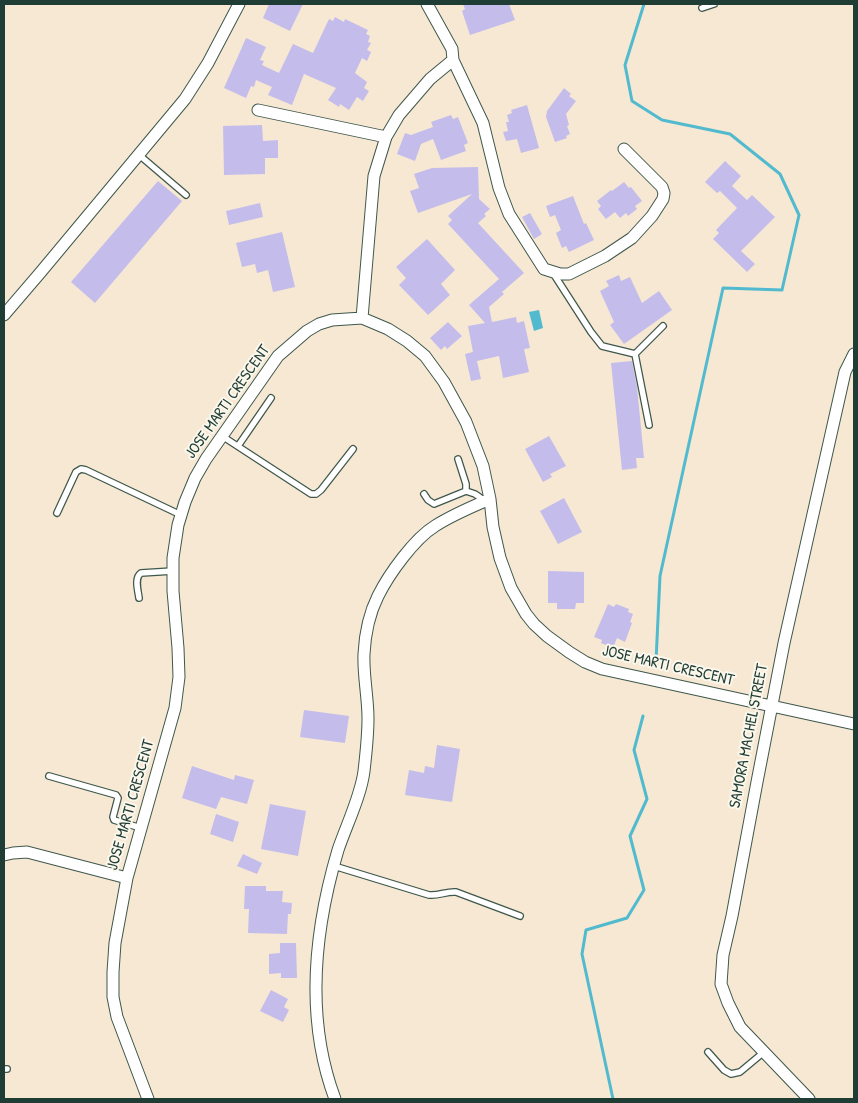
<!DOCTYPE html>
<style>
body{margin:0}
#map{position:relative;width:858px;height:1103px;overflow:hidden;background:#f6e8d2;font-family:"Patrick Hand",sans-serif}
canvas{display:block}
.frame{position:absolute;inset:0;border:5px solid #1f3d34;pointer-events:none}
</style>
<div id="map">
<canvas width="858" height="1103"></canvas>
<div class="frame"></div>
</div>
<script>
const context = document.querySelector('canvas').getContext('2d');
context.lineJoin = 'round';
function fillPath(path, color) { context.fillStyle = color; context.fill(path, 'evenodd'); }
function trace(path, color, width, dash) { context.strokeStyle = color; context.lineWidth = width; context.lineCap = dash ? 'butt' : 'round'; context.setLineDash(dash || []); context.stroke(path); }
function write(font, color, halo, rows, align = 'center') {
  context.font = font + ' "Patrick Hand",sans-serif'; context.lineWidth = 4; context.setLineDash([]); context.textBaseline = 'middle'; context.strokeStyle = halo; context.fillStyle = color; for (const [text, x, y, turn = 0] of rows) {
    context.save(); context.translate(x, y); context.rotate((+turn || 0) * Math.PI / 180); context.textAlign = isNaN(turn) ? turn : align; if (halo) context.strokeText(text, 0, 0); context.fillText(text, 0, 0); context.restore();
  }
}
fillPath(new Path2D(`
 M 539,310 L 543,328 L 534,331 L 529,312 Z`), '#51bacf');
trace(new Path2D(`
 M 644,4 L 625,65 L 632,101 L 662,120 L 730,134 L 780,174 L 799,215 L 782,290 L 723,288 L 660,576 L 656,661
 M 613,1099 L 582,954 L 586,930 L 627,918 L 644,890 L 630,836 L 647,799 L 634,750 L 643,716`), '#51bacf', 3);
fillPath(new Path2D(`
 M 269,4 L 303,4 L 290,31 L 263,18 Z
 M 463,4 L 509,4 L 515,20 L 470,35 L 462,11 L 465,9 Z
 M 335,17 L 344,22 L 345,19 L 368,30 L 366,34 L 370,36 L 368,42 L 371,43 L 367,50 L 371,52 L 367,61 L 362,58 L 355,73 L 367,82 L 364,88 L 369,91 L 363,101 L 357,97 L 349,110 L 340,104 L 339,107 L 328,100 L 336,88 L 304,74 L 292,105 L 268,95 L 272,87 L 256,80 L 254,87 L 251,86 L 246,98 L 224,88 L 246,38 L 266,47 L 260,60 L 264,61 L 262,65 L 279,73 L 293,44 L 313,53 L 329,19 L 333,21 Z
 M 564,88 L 571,94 L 569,96 L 576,101 L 566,114 L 569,125 L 567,126 L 570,134 L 566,136 L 567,138 L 555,142 L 546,117 L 547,111 Z
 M 527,105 L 539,148 L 521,153 L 517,139 L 506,141 L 503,132 L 508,131 L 506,122 L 509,122 L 507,115 L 512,113 L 511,110 Z
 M 451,115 L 453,119 L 458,117 L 468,143 L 464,145 L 466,151 L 441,160 L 433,139 L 421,144 L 415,161 L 397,154 L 405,133 L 411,135 L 433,127 L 431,122 Z
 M 262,125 L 263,141 L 278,140 L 278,158 L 265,158 L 265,174 L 224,175 L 223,126 Z
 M 725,161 L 741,176 L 732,186 L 747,200 L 752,195 L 775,217 L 741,251 L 755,264 L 747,272 L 713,239 L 719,233 L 716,230 L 737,208 L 720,191 L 717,193 L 705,182 Z
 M 478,167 L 479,199 L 490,209 L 484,214 L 486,216 L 478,223 L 524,273 L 502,292 L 504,294 L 489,307 L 492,322 L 516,317 L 517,323 L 524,321 L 530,348 L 524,349 L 529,372 L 503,378 L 499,356 L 477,361 L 481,379 L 471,381 L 465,354 L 473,352 L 468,326 L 485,323 L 469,305 L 499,279 L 448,224 L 452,220 L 448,216 L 472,194 L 418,213 L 410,191 L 419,188 L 414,174 L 432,168 Z
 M 158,181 L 182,201 L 95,303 L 71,282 Z
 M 624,182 L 629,188 L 631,187 L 642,201 L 635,206 L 637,209 L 628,216 L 626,213 L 620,218 L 615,212 L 606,219 L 598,209 L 601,206 L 597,201 L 611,190 L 612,191 Z
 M 573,196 L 584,224 L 586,223 L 594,240 L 569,252 L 566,246 L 562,248 L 556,233 L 561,230 L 555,215 L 550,217 L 546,206 Z
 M 260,203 L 263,217 L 229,225 L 226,211 Z
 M 530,213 L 542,234 L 534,239 L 522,217 Z
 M 282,232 L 295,287 L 273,292 L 268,270 L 257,273 L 255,264 L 242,267 L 236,243 Z
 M 427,239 L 455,270 L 441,284 L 450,295 L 428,315 L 399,285 L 406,278 L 396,267 Z
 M 619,275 L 621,281 L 630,277 L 642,303 L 659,291 L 672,310 L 624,344 L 610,325 L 614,322 L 600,291 L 609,286 L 606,281 Z
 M 448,322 L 462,336 L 447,349 L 445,346 L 441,350 L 430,338 Z
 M 632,361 L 637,387 L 644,458 L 636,458 L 637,468 L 622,470 L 611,363 Z
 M 549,436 L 566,466 L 550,474 L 552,477 L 543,482 L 525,449 Z
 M 564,498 L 582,532 L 558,544 L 540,511 Z
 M 548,571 L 584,572 L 584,603 L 576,603 L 575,609 L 557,609 L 557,603 L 548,603 Z
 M 608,604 L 614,607 L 616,604 L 629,609 L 628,612 L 633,614 L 630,622 L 632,623 L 625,642 L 617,638 L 613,648 L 601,643 L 602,640 L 594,637 Z
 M 304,710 L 349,716 L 345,743 L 300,737 Z
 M 437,745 L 460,749 L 452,802 L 405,795 L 409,770 L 424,773 L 425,766 L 434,768 Z
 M 192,766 L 234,780 L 235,775 L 254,780 L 247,804 L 221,797 L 216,809 L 182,798 Z
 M 270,804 L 306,811 L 298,856 L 261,849 Z
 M 216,814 L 239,822 L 233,842 L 210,834 Z
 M 243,854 L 262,863 L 257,874 L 237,866 Z
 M 245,886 L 266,886 L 266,891 L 283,891 L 282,902 L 292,903 L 291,914 L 288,914 L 287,934 L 248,933 L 249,909 L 244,909 Z
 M 280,943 L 296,943 L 297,978 L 281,978 L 281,973 L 269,974 L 269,954 L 280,953 Z
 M 271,990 L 288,999 L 284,1007 L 289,1010 L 283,1022 L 260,1011 Z`), '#c4bdec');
const service = new Path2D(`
 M 702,8 L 714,4
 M 138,154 L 186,195
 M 553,273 L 591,332 L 602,346 L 635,354 L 649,425
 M 635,354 L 663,326
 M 222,436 L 311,494 L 316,494 L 321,490 L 353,449
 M 238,446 L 271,398
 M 458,459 L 466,484 L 466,491
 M 424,494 L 428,500 L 434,504 L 466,491 L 475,494 L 485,501
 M 57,513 L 76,472 L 81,469 L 86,470 L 181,515
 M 139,598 C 138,590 134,578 141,573 L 173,571
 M 49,776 L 116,795 L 118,798 L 113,817 L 114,820 L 141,828
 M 334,866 L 429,895 C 439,896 447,891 456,892 L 520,916
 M 708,1052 L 724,1070 L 731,1074 L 740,1072 L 764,1052
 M 4,1069 L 7,1069`);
const minor = new Path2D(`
 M 427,4 L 452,49 L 453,60 L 483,123 L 499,188 L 509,214 L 544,269 L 560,274 L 569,274 L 605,256 L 632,238 L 652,216 L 663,199 L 664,193 L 662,187 L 624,149
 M 258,110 L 386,137
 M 4,315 L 40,273 L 185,99 L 208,63 L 239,4
 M 362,318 L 374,176 L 386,137 L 399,115 L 430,79 L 453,60
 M 4,855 L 13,853 L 27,852 L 127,878
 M 148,1099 L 117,1017 L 113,997 L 113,972 L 115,943 L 127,878 L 175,708 L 179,677 L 178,648 L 173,591 L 173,558 L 178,525 L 185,502 L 195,478 L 206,459 L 278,356 L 307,331 L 319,324 L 332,320 L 362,318 L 388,329 L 407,341 L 425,356 L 444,382 L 466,422 L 483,466 L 490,499 L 493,527 L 500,558 L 511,588 L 526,614 L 534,624 L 547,636 L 569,652 L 585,662 L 602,669 L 854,724
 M 335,1099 C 305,1019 314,931 338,850 C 346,826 361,796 364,771 C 366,754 368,736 368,718 C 368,697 363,675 364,654 C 365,634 369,614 378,596 C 389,574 414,539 435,526 C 452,515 471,507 490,499
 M 809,1099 L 740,1027 L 728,1003 L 721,984 L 723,955 L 732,916 L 757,782 L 784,643 L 845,372 L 854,354`);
trace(service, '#3f574c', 8);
trace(minor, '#3f574c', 13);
trace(service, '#fff', 5.5);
trace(minor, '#fff', 11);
write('16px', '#1f3d34', '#fbf7ec', [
 ["JOSE MARTI CRESCENT",228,402,-55],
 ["JOSE MARTI CRESCENT",668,666,13],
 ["SAMORA MACHEL STREET",749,736,-79],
 ["JOSE MARTI CRESCENT",131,805,-74]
]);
</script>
